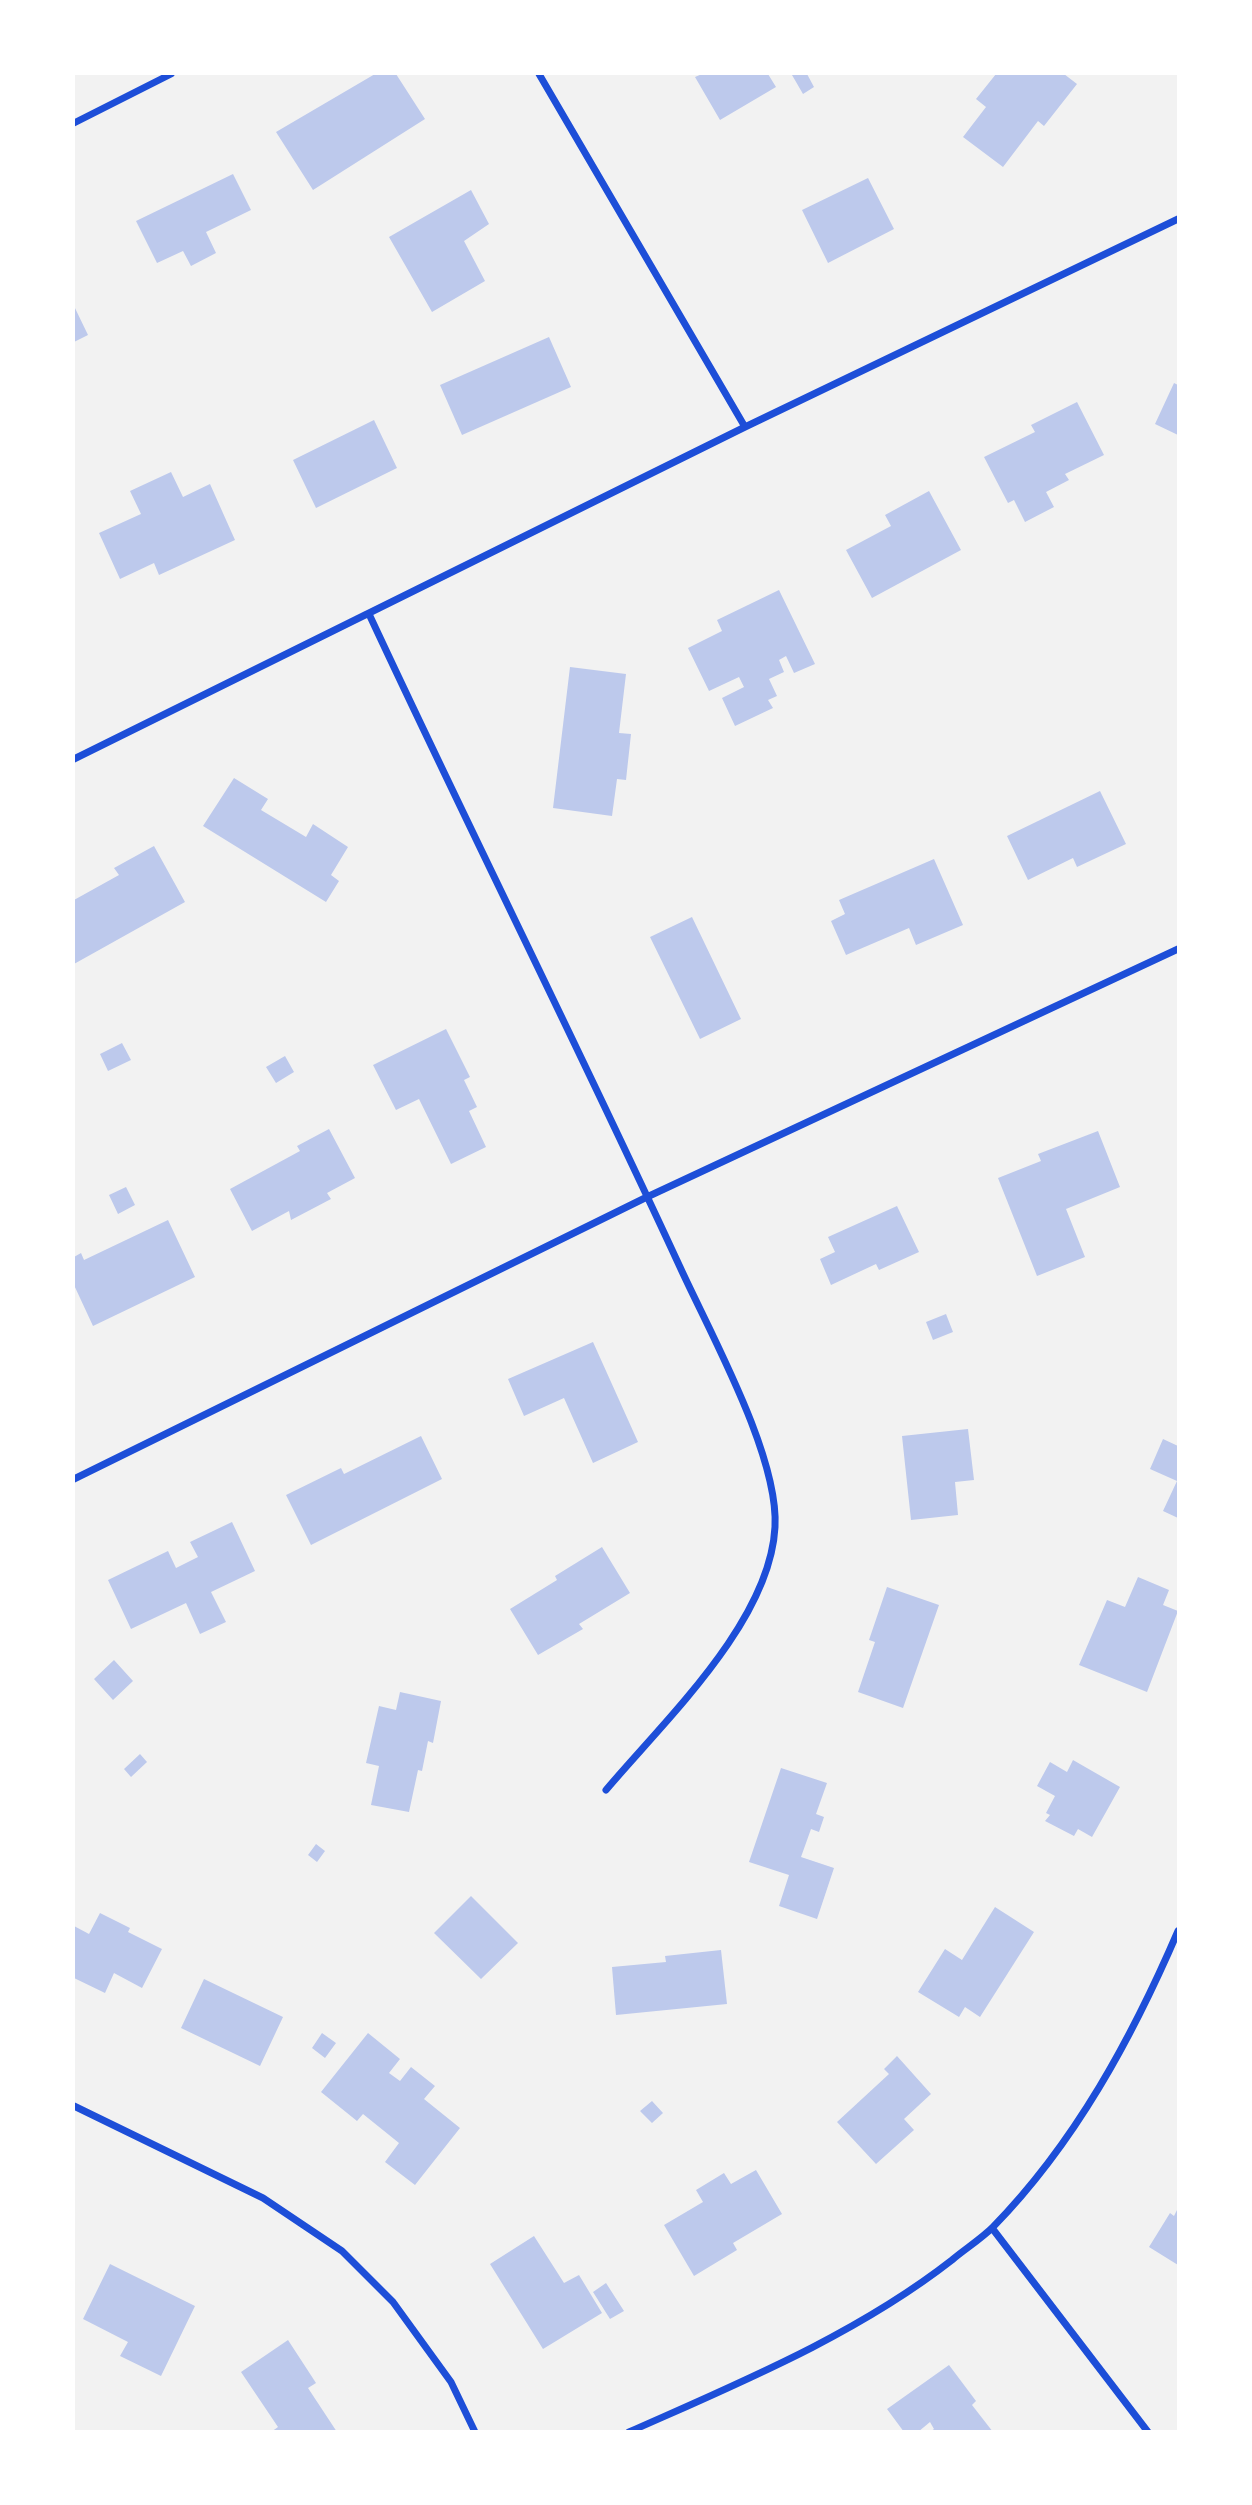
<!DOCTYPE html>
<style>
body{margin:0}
#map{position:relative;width:1252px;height:2505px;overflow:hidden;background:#f2f2f2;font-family:Overpass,sans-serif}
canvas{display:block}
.frame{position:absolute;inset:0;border:75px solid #fff;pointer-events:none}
</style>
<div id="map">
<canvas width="1252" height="2505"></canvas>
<div class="frame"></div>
</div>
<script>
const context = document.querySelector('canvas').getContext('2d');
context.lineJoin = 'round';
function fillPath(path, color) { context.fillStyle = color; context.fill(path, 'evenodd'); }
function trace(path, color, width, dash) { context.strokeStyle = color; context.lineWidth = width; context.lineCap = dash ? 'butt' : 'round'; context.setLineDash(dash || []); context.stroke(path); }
fillPath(new Path2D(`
 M 375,74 L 396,74 L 425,119 L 313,190 L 276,132 Z
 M 702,74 L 768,74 L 776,87 L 720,120 L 695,77 Z
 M 795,74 L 807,74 L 814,87 L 803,94 L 792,75 Z
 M 996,74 L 1064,74 L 1077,84 L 1044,126 L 1038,121 L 1003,167 L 963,137 L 986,107 L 976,99 Z
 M 233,174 L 251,210 L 206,232 L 216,253 L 191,266 L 183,251 L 157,263 L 136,221 Z
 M 868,178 L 894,229 L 828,263 L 802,210 Z
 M 471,190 L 489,224 L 464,241 L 485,281 L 432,312 L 389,237 Z
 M 74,306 L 88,335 L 74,342 Z
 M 549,337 L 571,387 L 462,435 L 440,385 Z
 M 1174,383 L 1178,385 L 1178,435 L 1155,424 Z
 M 1077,402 L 1104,455 L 1065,474 L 1069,480 L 1046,492 L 1054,507 L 1025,522 L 1014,500 L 1008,503 L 984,457 L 1035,432 L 1031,425 Z
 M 374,420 L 397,468 L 316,508 L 293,460 Z
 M 171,472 L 183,497 L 210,484 L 235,540 L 159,575 L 154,563 L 120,579 L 99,533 L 141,514 L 130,491 Z
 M 929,491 L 961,550 L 872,598 L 846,550 L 891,526 L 885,515 Z
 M 779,590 L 815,664 L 794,673 L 786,656 L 779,660 L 784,672 L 769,679 L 777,696 L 768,700 L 773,708 L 735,726 L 722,698 L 744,687 L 739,677 L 709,691 L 688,648 L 722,631 L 717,620 Z
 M 570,667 L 626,674 L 619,733 L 631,734 L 626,780 L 617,779 L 612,816 L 553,808 Z
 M 234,778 L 268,799 L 261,810 L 306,837 L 313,824 L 348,847 L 331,875 L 339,881 L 326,902 L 203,826 Z
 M 1100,791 L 1126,844 L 1077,867 L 1073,858 L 1028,880 L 1007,836 Z
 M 154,846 L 185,902 L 74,964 L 74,900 L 119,875 L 114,868 Z
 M 934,859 L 963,925 L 916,945 L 909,928 L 846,955 L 831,921 L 845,914 L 839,900 Z
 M 692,917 L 741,1019 L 700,1039 L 650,937 Z
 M 446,1029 L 470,1077 L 464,1080 L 477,1107 L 469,1111 L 486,1147 L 451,1164 L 419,1099 L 396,1110 L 373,1065 Z
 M 122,1043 L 131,1060 L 108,1071 L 100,1054 Z
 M 285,1056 L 294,1072 L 276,1083 L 266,1067 Z
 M 329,1129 L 355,1178 L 327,1193 L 331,1199 L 291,1220 L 289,1211 L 252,1231 L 230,1189 L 300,1151 L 297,1146 Z
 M 1098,1131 L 1120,1187 L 1066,1209 L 1085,1257 L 1037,1276 L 998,1178 L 1041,1161 L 1038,1154 Z
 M 126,1187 L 135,1205 L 118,1214 L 109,1195 Z
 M 897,1206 L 919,1252 L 879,1270 L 876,1264 L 831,1285 L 820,1259 L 835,1252 L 828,1237 Z
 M 168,1220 L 195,1277 L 93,1326 L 74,1285 L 74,1257 L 81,1253 L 84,1260 Z
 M 946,1314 L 953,1332 L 933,1340 L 926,1322 Z
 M 593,1342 L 638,1442 L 593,1463 L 564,1398 L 524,1416 L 508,1379 Z
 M 968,1429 L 974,1480 L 955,1482 L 958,1515 L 911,1520 L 902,1436 Z
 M 421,1436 L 442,1479 L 311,1545 L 286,1495 L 341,1468 L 344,1474 Z
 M 1163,1439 L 1178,1446 L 1178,1518 L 1163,1511 L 1177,1481 L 1150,1469 Z
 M 232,1522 L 255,1571 L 211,1592 L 226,1622 L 200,1634 L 186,1603 L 131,1629 L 108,1580 L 168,1551 L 176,1568 L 198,1557 L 190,1542 Z
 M 602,1547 L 630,1593 L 579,1624 L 583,1629 L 538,1655 L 510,1609 L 557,1580 L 555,1576 Z
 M 1138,1577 L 1169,1590 L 1163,1605 L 1178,1611 L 1147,1692 L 1079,1665 L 1107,1600 L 1125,1607 Z
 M 887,1587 L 939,1605 L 903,1708 L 858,1692 L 875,1642 L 869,1640 Z
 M 114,1660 L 133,1681 L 113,1700 L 94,1679 Z
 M 400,1692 L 441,1701 L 433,1743 L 428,1741 L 422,1771 L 418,1770 L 409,1812 L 371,1805 L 379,1766 L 366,1763 L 379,1706 L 396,1710 Z
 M 140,1754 L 147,1762 L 131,1777 L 124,1769 Z
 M 1073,1760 L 1120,1787 L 1092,1837 L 1078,1829 L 1074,1836 L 1045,1821 L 1050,1815 L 1046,1813 L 1055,1796 L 1037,1786 L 1050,1762 L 1067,1772 Z
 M 781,1768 L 827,1783 L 816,1814 L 824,1817 L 819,1832 L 811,1829 L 801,1857 L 834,1868 L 817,1919 L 779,1906 L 789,1875 L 749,1862 Z
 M 316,1844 L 325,1851 L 317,1862 L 308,1855 Z
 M 471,1896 L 518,1943 L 481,1979 L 434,1933 Z
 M 995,1907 L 1034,1932 L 980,2017 L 965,2007 L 959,2017 L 918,1992 L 945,1949 L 962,1960 Z
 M 100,1913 L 130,1928 L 128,1932 L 162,1949 L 142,1988 L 114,1973 L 105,1993 L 74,1978 L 74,1926 L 89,1934 Z
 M 721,1950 L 727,2004 L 616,2015 L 612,1967 L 666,1962 L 665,1956 Z
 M 204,1979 L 283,2017 L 260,2066 L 181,2028 Z
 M 322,2033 L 336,2043 L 325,2058 L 312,2048 Z
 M 368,2033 L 400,2059 L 389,2073 L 400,2081 L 411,2067 L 435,2086 L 424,2099 L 460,2128 L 415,2185 L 385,2162 L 399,2143 L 363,2114 L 357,2121 L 321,2092 Z
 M 897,2056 L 931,2094 L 904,2119 L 914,2130 L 876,2164 L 837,2122 L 889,2074 L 884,2069 Z
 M 652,2101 L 663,2113 L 652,2123 L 640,2111 Z
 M 756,2170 L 782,2214 L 733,2243 L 737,2250 L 694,2276 L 664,2225 L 703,2202 L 696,2190 L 724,2173 L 731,2184 Z
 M 1178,2208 L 1178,2265 L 1149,2247 L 1170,2213 L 1174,2216 Z
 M 534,2236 L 564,2283 L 579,2275 L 602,2313 L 543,2349 L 490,2264 Z
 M 110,2264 L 195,2306 L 161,2376 L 120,2356 L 128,2342 L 83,2319 Z
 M 606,2283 L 624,2311 L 610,2319 L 593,2292 Z
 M 288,2340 L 316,2383 L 308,2388 L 337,2432 L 271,2432 L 278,2427 L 241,2372 Z
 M 949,2365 L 976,2401 L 972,2405 L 993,2432 L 930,2432 L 934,2429 L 930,2422 L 918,2432 L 904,2432 L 887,2409 Z`), '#bdc9ec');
trace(new Path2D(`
 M 539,74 L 745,427
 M 74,123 L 171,74
 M 369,614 C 471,833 579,1048 680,1267 C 710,1333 779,1456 775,1527 C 770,1622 665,1720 606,1790
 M 74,759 L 745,427 L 1178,219
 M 74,1479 L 647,1197 L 1178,949
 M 74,2106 L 263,2198 L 342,2251 L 393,2302 L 451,2382 L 475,2432
 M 992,2228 L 1148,2432
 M 629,2432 C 739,2383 856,2335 952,2260 C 965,2249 981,2239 993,2227 C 1075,2143 1132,2038 1178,1931`), '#1d4ed8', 7);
</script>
